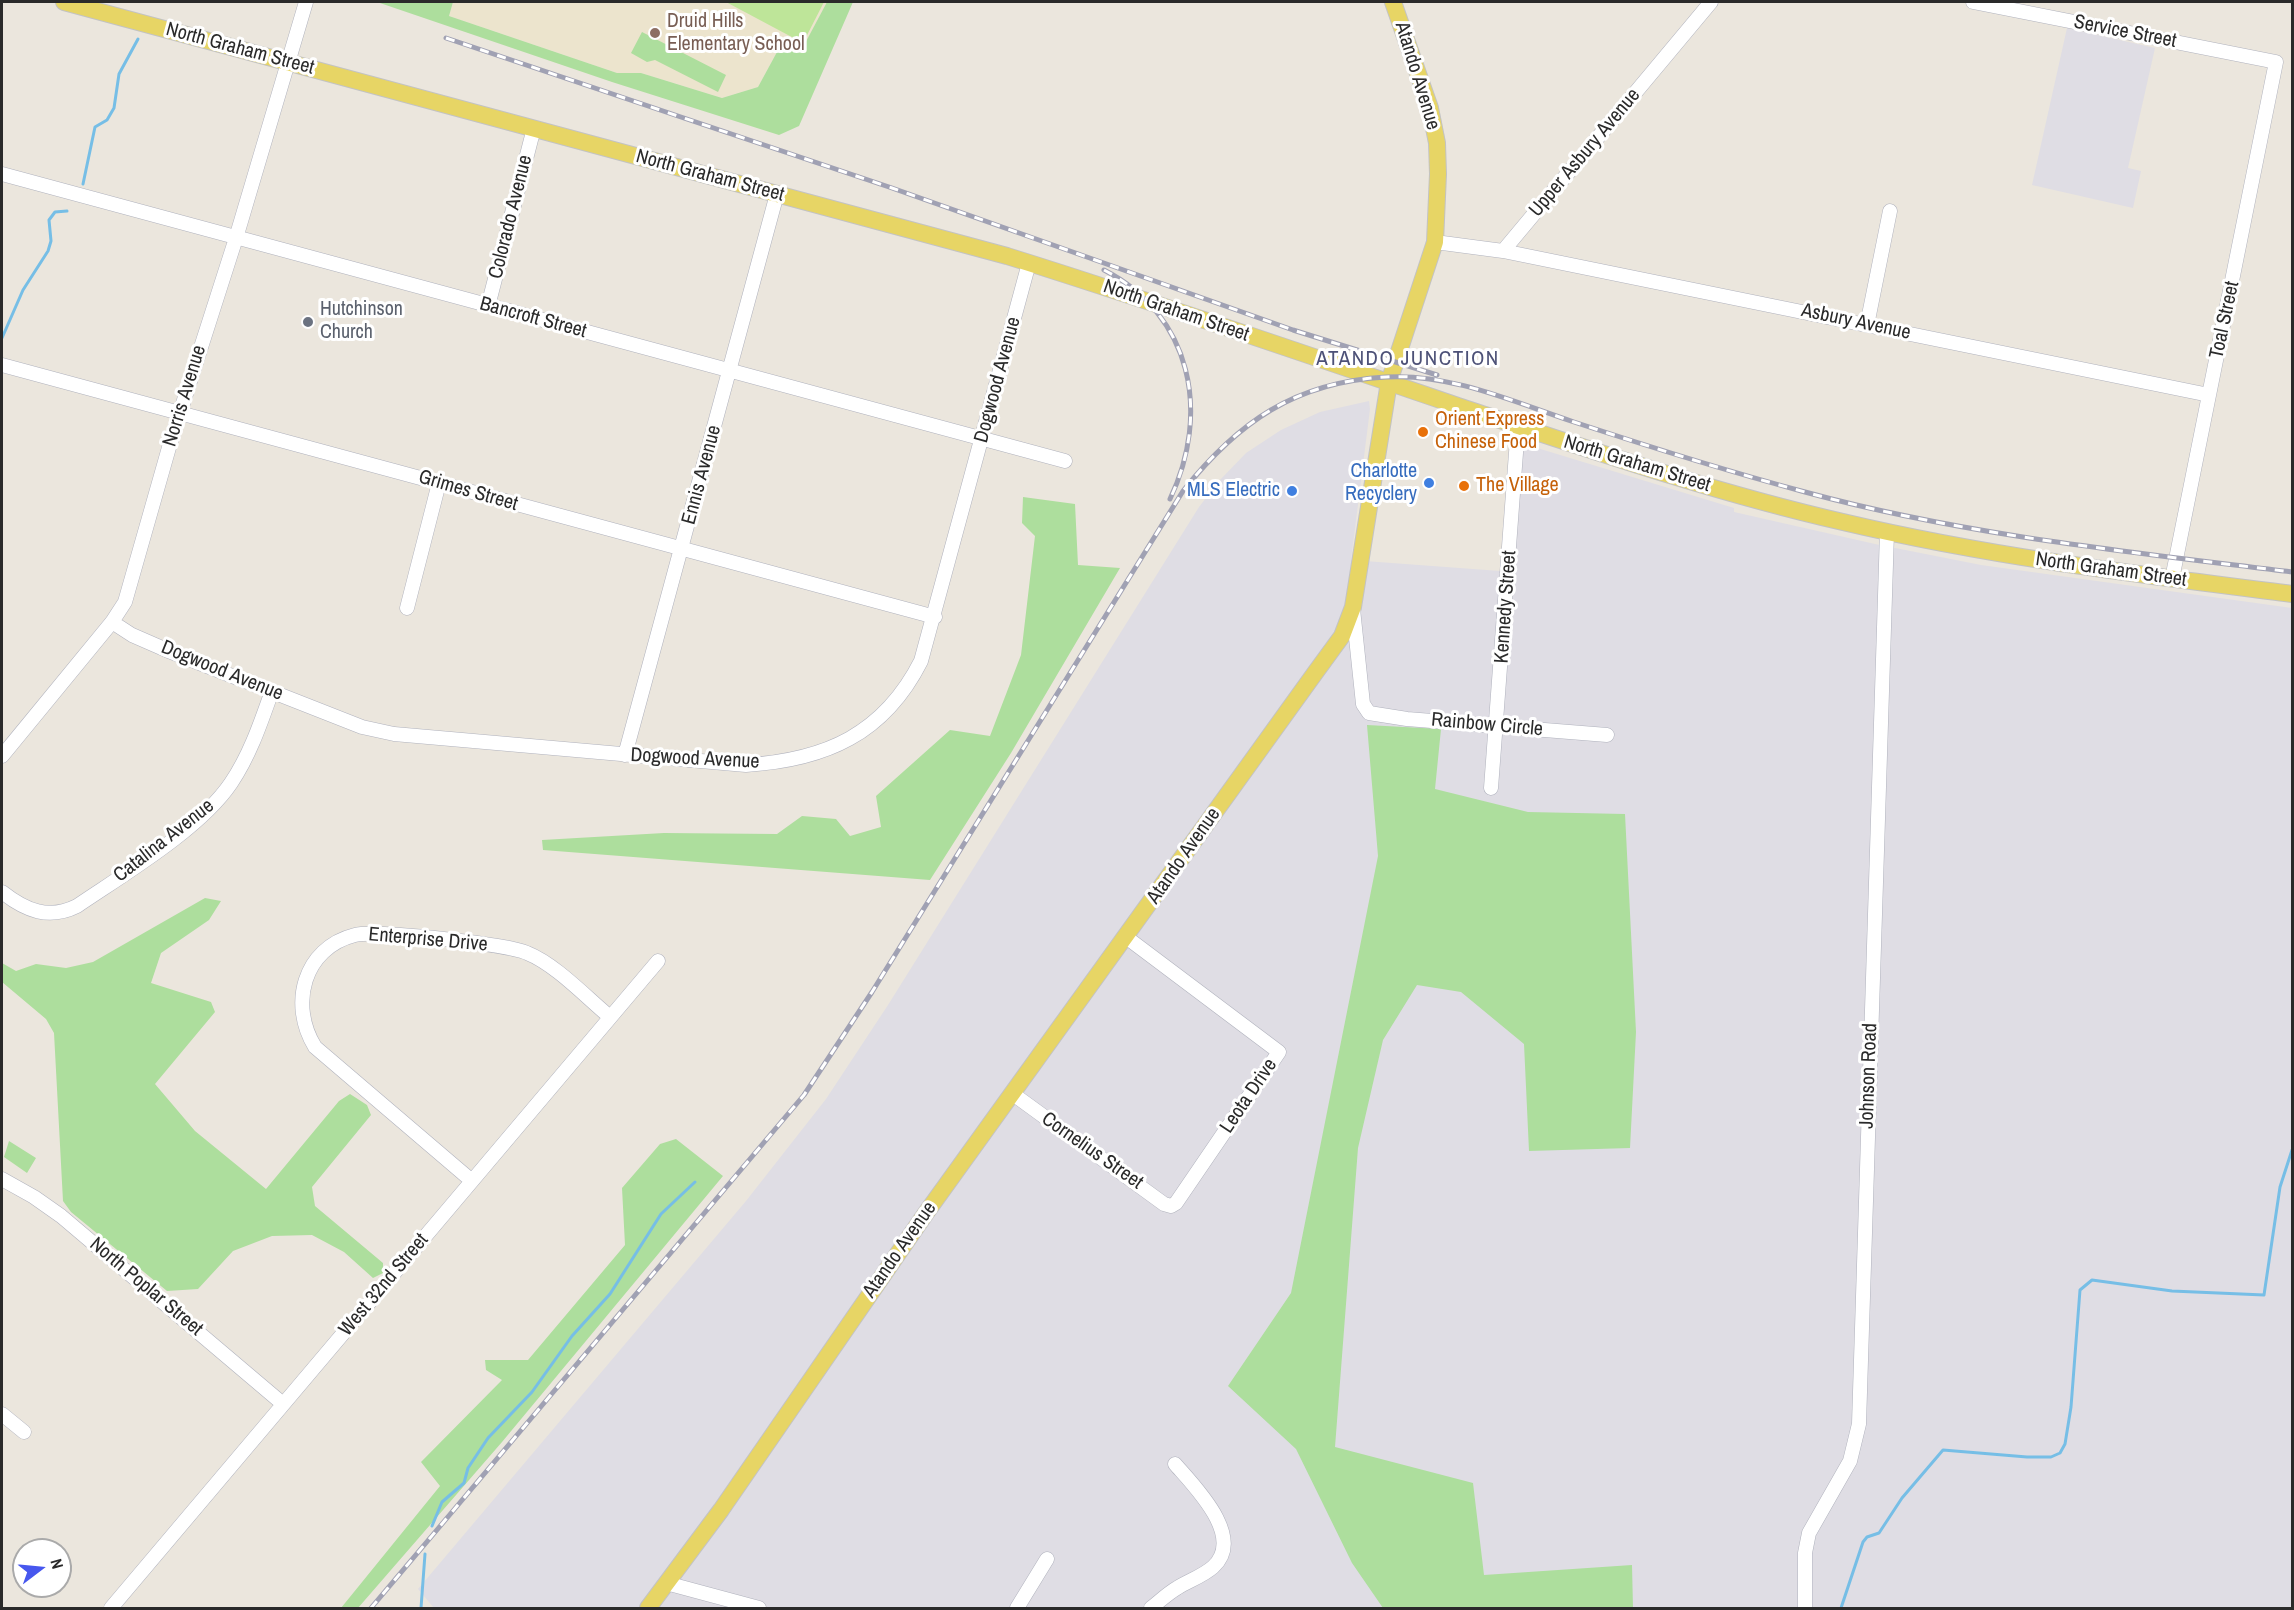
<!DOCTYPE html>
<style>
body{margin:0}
#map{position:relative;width:2294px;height:1610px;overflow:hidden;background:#ebe6dd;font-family:"Archivo Narrow",sans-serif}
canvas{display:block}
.frame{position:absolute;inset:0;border:3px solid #2a2a2a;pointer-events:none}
.north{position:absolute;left:12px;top:1538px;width:60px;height:60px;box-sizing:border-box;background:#fff;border:2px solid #aaa;border-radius:50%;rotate:74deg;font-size:16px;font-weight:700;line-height:24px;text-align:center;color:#2a2a2a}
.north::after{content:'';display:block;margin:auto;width:21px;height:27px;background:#4757ee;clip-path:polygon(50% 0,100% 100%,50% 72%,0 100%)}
</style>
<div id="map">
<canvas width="2294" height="1610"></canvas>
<div class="frame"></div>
<div class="north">N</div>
</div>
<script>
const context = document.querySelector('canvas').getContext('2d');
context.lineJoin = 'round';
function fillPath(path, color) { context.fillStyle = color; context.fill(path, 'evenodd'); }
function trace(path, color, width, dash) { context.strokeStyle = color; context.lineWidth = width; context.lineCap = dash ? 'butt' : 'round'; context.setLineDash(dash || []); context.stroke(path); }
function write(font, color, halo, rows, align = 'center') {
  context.font = font + ' "Archivo Narrow",sans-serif'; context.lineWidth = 6; context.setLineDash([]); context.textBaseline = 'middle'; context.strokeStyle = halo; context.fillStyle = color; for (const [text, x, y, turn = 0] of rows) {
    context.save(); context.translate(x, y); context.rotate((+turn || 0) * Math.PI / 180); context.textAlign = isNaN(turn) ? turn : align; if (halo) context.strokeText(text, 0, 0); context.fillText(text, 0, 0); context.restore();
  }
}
fillPath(new Path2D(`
 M 2067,28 L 2155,48 L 2128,168 L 2141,171 L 2133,208 L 2032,185 Z
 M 1369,401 L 1370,409 L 1351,560 L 1500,571 L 1511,440 L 1734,508 L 1734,512 L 1875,544 L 1981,565 L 2292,608 L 2292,1608 L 434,1608 L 418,1589 L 746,1201 L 826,1099 L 888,1005 L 1199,507 L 1219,481 L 1246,453 L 1281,430 L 1320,412 Z`), '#dfdde4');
fillPath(new Path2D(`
 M 453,2 L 827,2 L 802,50 L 777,52 L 758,87 L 722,98 L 641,73 L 617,73 L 449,16 Z`), '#ece4cd');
fillPath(new Path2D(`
 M 377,2 L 453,2 L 449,16 L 617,73 L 641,73 L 722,98 L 758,87 L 777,52 L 802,49 L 827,2 L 853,2 L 799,126 L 779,135 L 612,82 Z
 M 642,32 L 726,75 L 718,92 L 655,60 L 647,62 L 631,53 Z
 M 1023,497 L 1075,504 L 1078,565 L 1120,568 L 1011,753 L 930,880 L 543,850 L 542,840 L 664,833 L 777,834 L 802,816 L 836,819 L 850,836 L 881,827 L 876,796 L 950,730 L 990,736 L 1021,655 L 1035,536 L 1022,523 Z
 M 1367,725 L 1441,729 L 1435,789 L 1528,812 L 1625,814 L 1636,1032 L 1630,1148 L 1529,1151 L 1524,1044 L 1461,992 L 1417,985 L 1383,1040 L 1358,1148 L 1335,1447 L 1473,1483 L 1484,1575 L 1632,1565 L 1633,1608 L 1383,1608 L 1352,1563 L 1296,1449 L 1228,1386 L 1291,1293 L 1378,856 Z
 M 205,898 L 221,901 L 209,920 L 161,953 L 151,983 L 211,1002 L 215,1012 L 155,1084 L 195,1131 L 266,1189 L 339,1101 L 350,1094 L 367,1105 L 371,1115 L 312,1187 L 315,1206 L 383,1263 L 383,1273 L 373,1278 L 344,1252 L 312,1235 L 272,1236 L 233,1251 L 198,1289 L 167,1291 L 71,1212 L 63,1201 L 54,1033 L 46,1019 L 2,982 L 2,963 L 16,971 L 36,964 L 66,968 L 93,962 Z
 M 676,1139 L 723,1176 L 502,1442 L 358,1608 L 341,1608 L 440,1486 L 421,1462 L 502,1380 L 486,1370 L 485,1360 L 528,1360 L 625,1245 L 622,1188 L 660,1144 Z
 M 9,1141 L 36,1158 L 27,1173 L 4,1157 Z`), '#adde9d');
fillPath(new Path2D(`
 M 726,2 L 824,2 L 803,43 Z`), '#bee599');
trace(new Path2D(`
 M 83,184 L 95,127 L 107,120 L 114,108 L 119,74 L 138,39
 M 2,338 L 23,290 L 48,251 L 51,241 L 49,220 L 55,212 L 67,211
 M 432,1526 L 442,1502 L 464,1483 L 468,1468 L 488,1438 L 532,1392 L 572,1336 L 610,1294 L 661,1214 L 695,1182
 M 421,1608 L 425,1554
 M 1841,1608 L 1863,1542 L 1867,1537 L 1879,1533 L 1902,1498 L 1943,1450 L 2027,1457 L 2051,1457 L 2060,1453 L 2065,1444 L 2071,1407 L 2080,1290 L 2092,1280 L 2172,1291 L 2264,1295 L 2280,1187 L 2292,1150`), '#76bee6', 3);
const minor = new Path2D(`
 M 1973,2 L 2276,62 L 2172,579
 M 2,174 L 1065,461
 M 1435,242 L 1503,251 L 1711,2
 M 1503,251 L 2209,395
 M 488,306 L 534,128
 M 1867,325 L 1890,211
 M 2,365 L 935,617
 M 407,608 L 439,483
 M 1353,609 L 1363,704 L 1369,713 L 1407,719 L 1607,735
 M 112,622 L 132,635 L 171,652 L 362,727 L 394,734 L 746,765 C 826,760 884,734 921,661 L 1029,263
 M 625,755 L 777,194
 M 2,756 L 112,622 L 125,602 L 170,444 L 236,238 L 306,2
 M 1491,788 L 1518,426
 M 2,892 C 26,911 49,920 77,906 C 124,874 200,829 231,783 C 250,755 261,722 272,691
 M 1013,1094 L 1164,1204 L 1171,1206 L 1176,1203 L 1279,1052 L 1126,937
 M 2,1179 L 34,1197 L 61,1216 L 283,1404
 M 472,1181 L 315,1047 C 289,1005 303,948 355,935 C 376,930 507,944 527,953 C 555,964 586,997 610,1017
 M 2,1414 L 24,1432
 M 666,1583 L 759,1608
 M 111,1608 L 658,961
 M 1017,1608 L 1047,1559
 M 1151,1608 C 1160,1601 1167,1594 1177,1588 C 1188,1581 1203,1576 1213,1567 C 1246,1537 1194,1486 1175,1464
 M 1805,1608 L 1805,1553 L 1809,1533 L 1850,1461 L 1859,1424 L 1887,532`);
const major = new Path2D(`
 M 64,2 L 1007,256 C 1158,303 1308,355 1458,406 C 1585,448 1712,492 1843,522 C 1991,557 2142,575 2292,594
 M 648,1608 L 721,1510 L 926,1213 L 1315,673 L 1342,636 L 1353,607 L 1389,382 L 1435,242 L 1438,174 L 1437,143 L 1430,108 L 1393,2`);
trace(minor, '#b0b2bd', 15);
trace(major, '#c3c3c3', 18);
trace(minor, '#fff', 14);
trace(major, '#e7d565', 16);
const rail = new Path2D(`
 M 446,38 L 892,188 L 1293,330 L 1437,375
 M 1104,270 C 1192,315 1211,413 1170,499
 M 371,1608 L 804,1095 L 872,992 L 1183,491 C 1238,422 1295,382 1386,377 C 1450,373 1514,402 1574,422 C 1650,447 1727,471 1805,492 C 1963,535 2130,552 2292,572`);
trace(rail, '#a0a1b3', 5);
trace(rail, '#fff', 3, [9]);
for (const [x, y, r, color] of [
 [655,33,6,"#8d6e63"],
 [308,322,6,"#6b7280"],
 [1423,432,6,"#e8710a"],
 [1429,483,6,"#3f7fe0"],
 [1464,486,6,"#e8710a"],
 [1292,491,6,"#3f7fe0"]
]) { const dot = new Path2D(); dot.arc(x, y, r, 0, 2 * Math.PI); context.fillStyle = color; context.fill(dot); trace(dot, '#fff', 2); }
write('20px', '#785e54', '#fff', [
 ["Druid Hills",667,22],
 ["Elementary School",667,45]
], 'left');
write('20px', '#2a2a2a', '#fff', [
 ["Service Street",2125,32,11],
 ["North Graham Street",240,49,15],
 ["Atando Avenue",1417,76,73],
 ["Upper Asbury Avenue",1585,153,-50],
 ["North Graham Street",710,176,15],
 ["Colorado Avenue",511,217,-76],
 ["North Graham Street",1176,311,19],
 ["Bancroft Street",533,318,15],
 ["Toal Street",2225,320,-78],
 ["Asbury Avenue",1856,322,12],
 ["Dogwood Avenue",998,380,-75],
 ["Norris Avenue",185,396,-73],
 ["North Graham Street",1637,464,17],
 ["Ennis Avenue",702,475,-75],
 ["Grimes Street",468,491,16],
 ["North Graham Street",2111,570,8],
 ["Kennedy Street",1506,607,-86],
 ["Dogwood Avenue",222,671,22],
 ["Rainbow Circle",1487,725,5],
 ["Dogwood Avenue",695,759,3],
 ["Catalina Avenue",164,841,-38],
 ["Atando Avenue",1184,856,-55],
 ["Enterprise Drive",428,940,5],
 ["Johnson Road",1869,1076,-88],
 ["Leota Drive",1249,1096,-56],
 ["Cornelius Street",1092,1151,35],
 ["Atando Avenue",900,1250,-55],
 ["West 32nd Street",384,1285,-50],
 ["North Poplar Street",146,1287,40]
]);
write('20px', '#5b616d', '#fff', [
 ["Hutchinson",320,310],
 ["Church",320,333]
], 'left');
write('20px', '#c56008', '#fff', [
 ["Orient Express",1435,420],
 ["Chinese Food",1435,443],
 ["The Village",1476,486]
], 'left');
write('20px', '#366cbe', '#fff', [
 ["Charlotte",1417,472],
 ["Recyclery",1417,495],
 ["MLS Electric",1280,491]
], 'right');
context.letterSpacing = '1.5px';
write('21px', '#4d5177', '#fff', [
 ["ATANDO JUNCTION",1408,359]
]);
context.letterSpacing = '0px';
</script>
